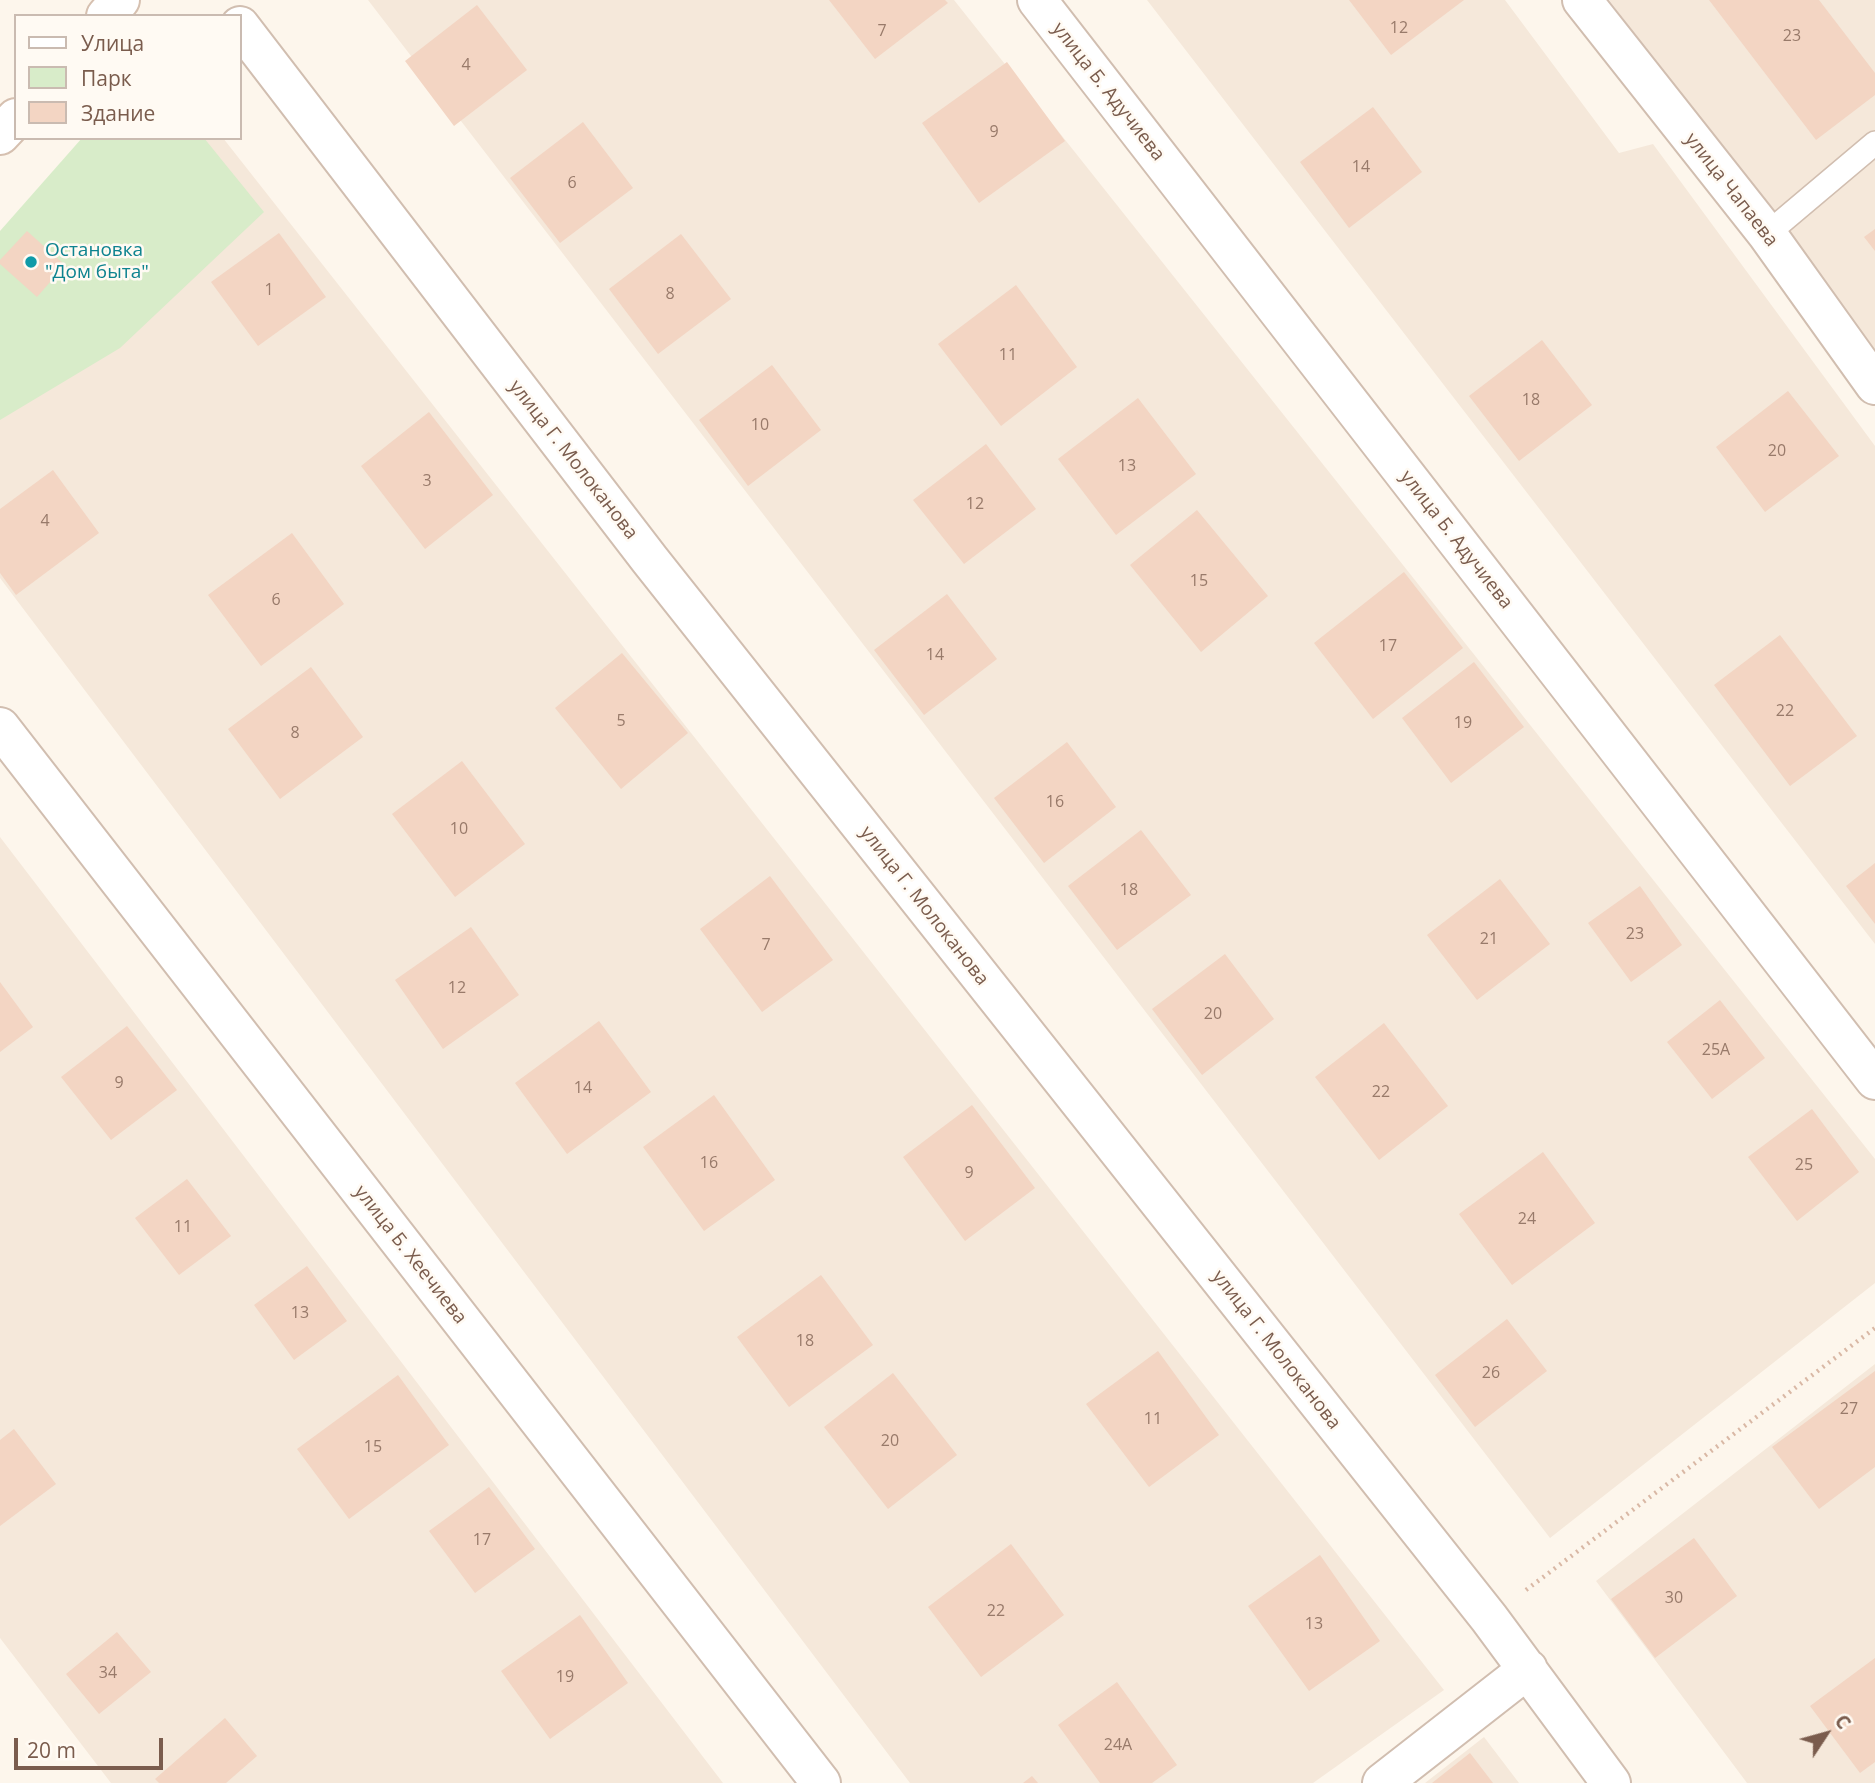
<!DOCTYPE html>
<meta charset="utf-8">
<style>
body{margin:0}
#map{position:relative;width:1875px;height:1783px;overflow:hidden;background:#fdf6ec;font-family:"Open Sans",sans-serif}
canvas{display:block}
.legend{position:absolute;left:14px;top:14px;width:228px;height:126px;box-sizing:border-box;background:#fffaf3;border:2px solid #cabbb1;margin:0;padding:9px 12px;list-style:none;font-size:21px;color:#7a5c4d}
.legend li{display:flex;align-items:center;gap:14px;height:35px}
.legend b{width:35px;border:2px solid #cabbb1}
.north{position:absolute;left:1791px;top:1699px;width:70px;height:70px;-webkit-text-stroke:5px #fffaf3;paint-order:stroke;rotate:54deg;font-size:19px;font-weight:700;line-height:28px;text-align:center;color:#7a5c4d}
.north::after{content:'';display:block;margin:auto;width:24px;height:32px;background:#7a5c4d;clip-path:polygon(50% 0,100% 100%,50% 72%,0 100%)}
.scale{position:absolute;left:14px;top:1738px;width:149px;height:32px;box-sizing:border-box;border:4px solid #7a5c4d;border-top:0;padding-left:9px;font-size:21px;line-height:24px;white-space:nowrap;color:#7a5c4d;-webkit-text-stroke:5px #fffaf3;paint-order:stroke}
</style>
<div id="map">
<canvas width="1875" height="1783"></canvas>
<ul class="legend">
<li><b style="height:9px;background:#fff"></b>Улица</li>
<li><b style="height:19px;background:#d8ecc9"></b>Парк</li>
<li><b style="height:19px;background:#f3d5c3"></b>Здание</li>
</ul>
<div class="north">С</div>
<div class="scale">20 m</div>
</div>
<script>
const context = document.querySelector('canvas').getContext('2d');
context.lineJoin = 'round';
function fillPath(path, color) { context.fillStyle = color; context.fill(path, 'evenodd'); }
function trace(path, color, width, dash) { context.strokeStyle = color; context.lineWidth = width; context.lineCap = dash ? 'butt' : 'round'; context.setLineDash(dash || []); context.stroke(path); }
function write(font, color, halo, rows, align = 'center') {
  context.font = font + ' "Open Sans",sans-serif'; context.lineWidth = 5; context.setLineDash([]); context.textBaseline = 'middle'; context.strokeStyle = halo; context.fillStyle = color; for (const [text, x, y, turn = 0] of rows) {
    context.save(); context.translate(x, y); context.rotate((+turn || 0) * Math.PI / 180); context.textAlign = isNaN(turn) ? turn : align; if (halo) context.strokeText(text, 0, 0); context.fillText(text, 0, 0); context.restore();
  }
}
fillPath(new Path2D(`
 M 368,0 L 954,0 L 1875,1159 L 1875,1283 L 1550,1538 Z
 M 1147,0 L 1505,0 L 1619,153 L 1653,144 L 1875,446 L 1875,944 Z
 M 1609,0 L 1875,0 L 1875,356 L 1776,220 Z
 M 100,138 L 223,138 L 1444,1690 L 1313,1783 L 910,1783 L 0,578 L 0,253 Z
 M 0,837 L 723,1783 L 111,1783 L 0,1638 Z
 M 1875,1364 L 1875,1783 L 1747,1783 L 1596,1581 Z
 M 1484,1737 L 1519,1783 L 1425,1783 Z`), '#f5e8da');
fillPath(new Path2D(`
 M 82,138 L 204,138 L 264,212 L 120,348 L 0,420 L 0,231 Z`), '#d8ecc9');
fillPath(new Path2D(`
 M 829,0 L 945,0 L 948,3 L 875,59 Z
 M 1349,0 L 1464,0 L 1391,55 Z
 M 1709,0 L 1819,0 L 1875,73 L 1875,95 L 1816,140 Z
 M 477,5 L 527,70 L 454,126 L 405,61 Z
 M 1007,62 L 1065,141 L 979,203 L 922,123 Z
 M 1373,107 L 1422,172 L 1349,228 L 1300,162 Z
 M 583,122 L 633,188 L 560,243 L 510,178 Z
 M 1875,229 L 1875,251 L 1864,237 Z
 M 27,231 L 65,265 L 37,297 L 0,264 L 0,260 Z
 M 279,233 L 326,297 L 258,346 L 211,282 Z
 M 681,234 L 731,299 L 658,354 L 609,289 Z
 M 1016,285 L 1077,367 L 1001,426 L 938,344 Z
 M 1542,340 L 1592,405 L 1519,461 L 1469,396 Z
 M 772,365 L 821,430 L 748,486 L 699,420 Z
 M 1788,391 L 1839,456 L 1765,512 L 1716,447 Z
 M 1138,398 L 1196,474 L 1116,535 L 1058,459 Z
 M 429,412 L 493,495 L 425,549 L 361,466 Z
 M 986,444 L 1036,509 L 964,564 L 913,500 Z
 M 53,470 L 99,533 L 16,595 L 0,573 L 0,509 Z
 M 1197,510 L 1268,596 L 1201,652 L 1130,565 Z
 M 292,533 L 344,604 L 261,666 L 208,595 Z
 M 1404,572 L 1463,648 L 1373,719 L 1314,643 Z
 M 947,594 L 997,659 L 924,715 L 874,650 Z
 M 1780,635 L 1857,736 L 1790,786 L 1714,685 Z
 M 622,653 L 688,733 L 621,789 L 555,708 Z
 M 1474,662 L 1524,727 L 1451,783 L 1402,718 Z
 M 311,667 L 363,737 L 280,799 L 228,729 Z
 M 1067,742 L 1116,807 L 1044,863 L 994,798 Z
 M 462,761 L 525,844 L 455,897 L 392,814 Z
 M 1141,830 L 1191,895 L 1117,950 L 1068,886 Z
 M 1875,863 L 1875,924 L 1846,886 Z
 M 770,876 L 833,960 L 762,1012 L 700,929 Z
 M 1500,879 L 1550,944 L 1477,1000 L 1427,935 Z
 M 1640,886 L 1682,945 L 1631,982 L 1588,923 Z
 M 471,927 L 519,995 L 443,1049 L 395,980 Z
 M 1225,954 L 1274,1019 L 1202,1075 L 1152,1009 Z
 M 0,982 L 33,1027 L 0,1052 Z
 M 1720,1000 L 1765,1058 L 1712,1099 L 1667,1042 Z
 M 599,1021 L 651,1092 L 567,1154 L 515,1083 Z
 M 1384,1023 L 1448,1106 L 1379,1160 L 1315,1077 Z
 M 127,1026 L 177,1090 L 111,1140 L 61,1077 Z
 M 714,1095 L 775,1180 L 704,1231 L 643,1147 Z
 M 972,1105 L 1035,1188 L 965,1241 L 903,1157 Z
 M 1812,1109 L 1859,1172 L 1797,1221 L 1748,1157 Z
 M 1543,1152 L 1595,1223 L 1512,1285 L 1459,1214 Z
 M 187,1179 L 231,1236 L 179,1275 L 135,1218 Z
 M 307,1266 L 347,1321 L 294,1360 L 254,1305 Z
 M 821,1275 L 873,1345 L 789,1407 L 737,1337 Z
 M 1507,1319 L 1547,1371 L 1475,1427 L 1435,1375 Z
 M 1158,1351 L 1219,1435 L 1149,1487 L 1086,1404 Z
 M 1875,1371 L 1875,1467 L 1819,1509 L 1772,1447 Z
 M 893,1373 L 957,1455 L 888,1509 L 824,1427 Z
 M 398,1375 L 449,1445 L 349,1519 L 297,1449 Z
 M 14,1429 L 56,1484 L 0,1526 L 0,1440 Z
 M 489,1487 L 535,1549 L 475,1593 L 429,1531 Z
 M 1694,1538 L 1737,1596 L 1655,1658 L 1611,1599 Z
 M 1011,1544 L 1064,1615 L 981,1677 L 928,1607 Z
 M 1320,1555 L 1380,1641 L 1309,1691 L 1248,1606 Z
 M 580,1615 L 628,1683 L 550,1739 L 501,1671 Z
 M 117,1632 L 151,1672 L 99,1714 L 66,1674 Z
 M 1875,1658 L 1875,1762 L 1860,1773 L 1810,1706 Z
 M 1117,1682 L 1177,1765 L 1152,1783 L 1100,1783 L 1058,1725 Z
 M 225,1718 L 257,1756 L 226,1783 L 159,1783 L 155,1779 Z
 M 1470,1753 L 1493,1783 L 1432,1783 Z
 M 1032,1776 L 1038,1783 L 1023,1783 Z`), '#f3d5c3');
const service = new Path2D(`
 M 1767,234 L 1875,143`);
const minor = new Path2D(`
 M 1037,0 L 1875,1080
 M 1582,0 L 1767,234 L 1875,385
 M 240,26 L 650,560 L 1489,1618 L 1611,1783
 M 0,727 L 821,1783
 M 1382,1783 L 1528,1669`);
const secondary = new Path2D(`
 M 106,16 L 120,0
 M 0,135 L 16,118`);
trace(service, '#d1beb0', 26);
trace(minor, '#d1beb0', 42);
trace(secondary, '#d6c0b0', 42);
trace(new Path2D(`
 M 1526,1590 L 1875,1328`), '#d9b8a5', 4.5, [2, 5]);
trace(service, '#fff', 23);
trace(minor, '#fff', 38);
trace(secondary, '#fff', 38);
for (const [x, y, r, color] of [
 [31,262,7,"#0f9aa8"]
]) { const dot = new Path2D(); dot.arc(x, y, r, 0, 2 * Math.PI); context.fillStyle = color; context.fill(dot); trace(dot, '#fffaf3', 2.5); }
write('16px', '#987a6a', null, [
 ["12",1399,28],
 ["7",882,31],
 ["23",1792,36],
 ["4",466,65],
 ["9",994,132],
 ["14",1361,167],
 ["6",572,183],
 ["1",269,290],
 ["8",670,294],
 ["11",1008,355],
 ["18",1531,400],
 ["10",760,425],
 ["20",1777,451],
 ["13",1127,466],
 ["3",427,481],
 ["12",975,504],
 ["4",45,521],
 ["15",1199,581],
 ["6",276,600],
 ["17",1388,646],
 ["14",935,655],
 ["22",1785,711],
 ["5",621,721],
 ["19",1463,723],
 ["8",295,733],
 ["16",1055,802],
 ["10",459,829],
 ["18",1129,890],
 ["23",1635,934],
 ["21",1489,939],
 ["7",766,945],
 ["12",457,988],
 ["20",1213,1014],
 ["25А",1716,1050],
 ["9",119,1083],
 ["14",583,1088],
 ["22",1381,1092],
 ["16",709,1163],
 ["25",1804,1165],
 ["9",969,1173],
 ["24",1527,1219],
 ["11",183,1227],
 ["13",300,1313],
 ["18",805,1341],
 ["26",1491,1373],
 ["27",1849,1409],
 ["11",1153,1419],
 ["20",890,1441],
 ["15",373,1447],
 ["17",482,1540],
 ["30",1674,1598],
 ["22",996,1611],
 ["13",1314,1624],
 ["34",108,1673],
 ["19",565,1677],
 ["24А",1118,1745]
]);
write('19px', '#7a5c4d', '#fffaf3', [
 ["улица Б. Адучиева",1108,92,52],
 ["улица Чапаева",1731,190,52],
 ["улица Г. Молоканова",573,460,52],
 ["улица Б. Адучиева",1456,540,52],
 ["улица Г. Молоканова",924,906,52],
 ["улица Б. Хеечиева",410,1255,52],
 ["улица Г. Молоканова",1276,1350,52]
]);
write('19px', '#0d838f', '#fffaf3', [
 ["Остановка",45,251],
 ["\"Дом быта\"",45,273]
], 'left');
</script>
